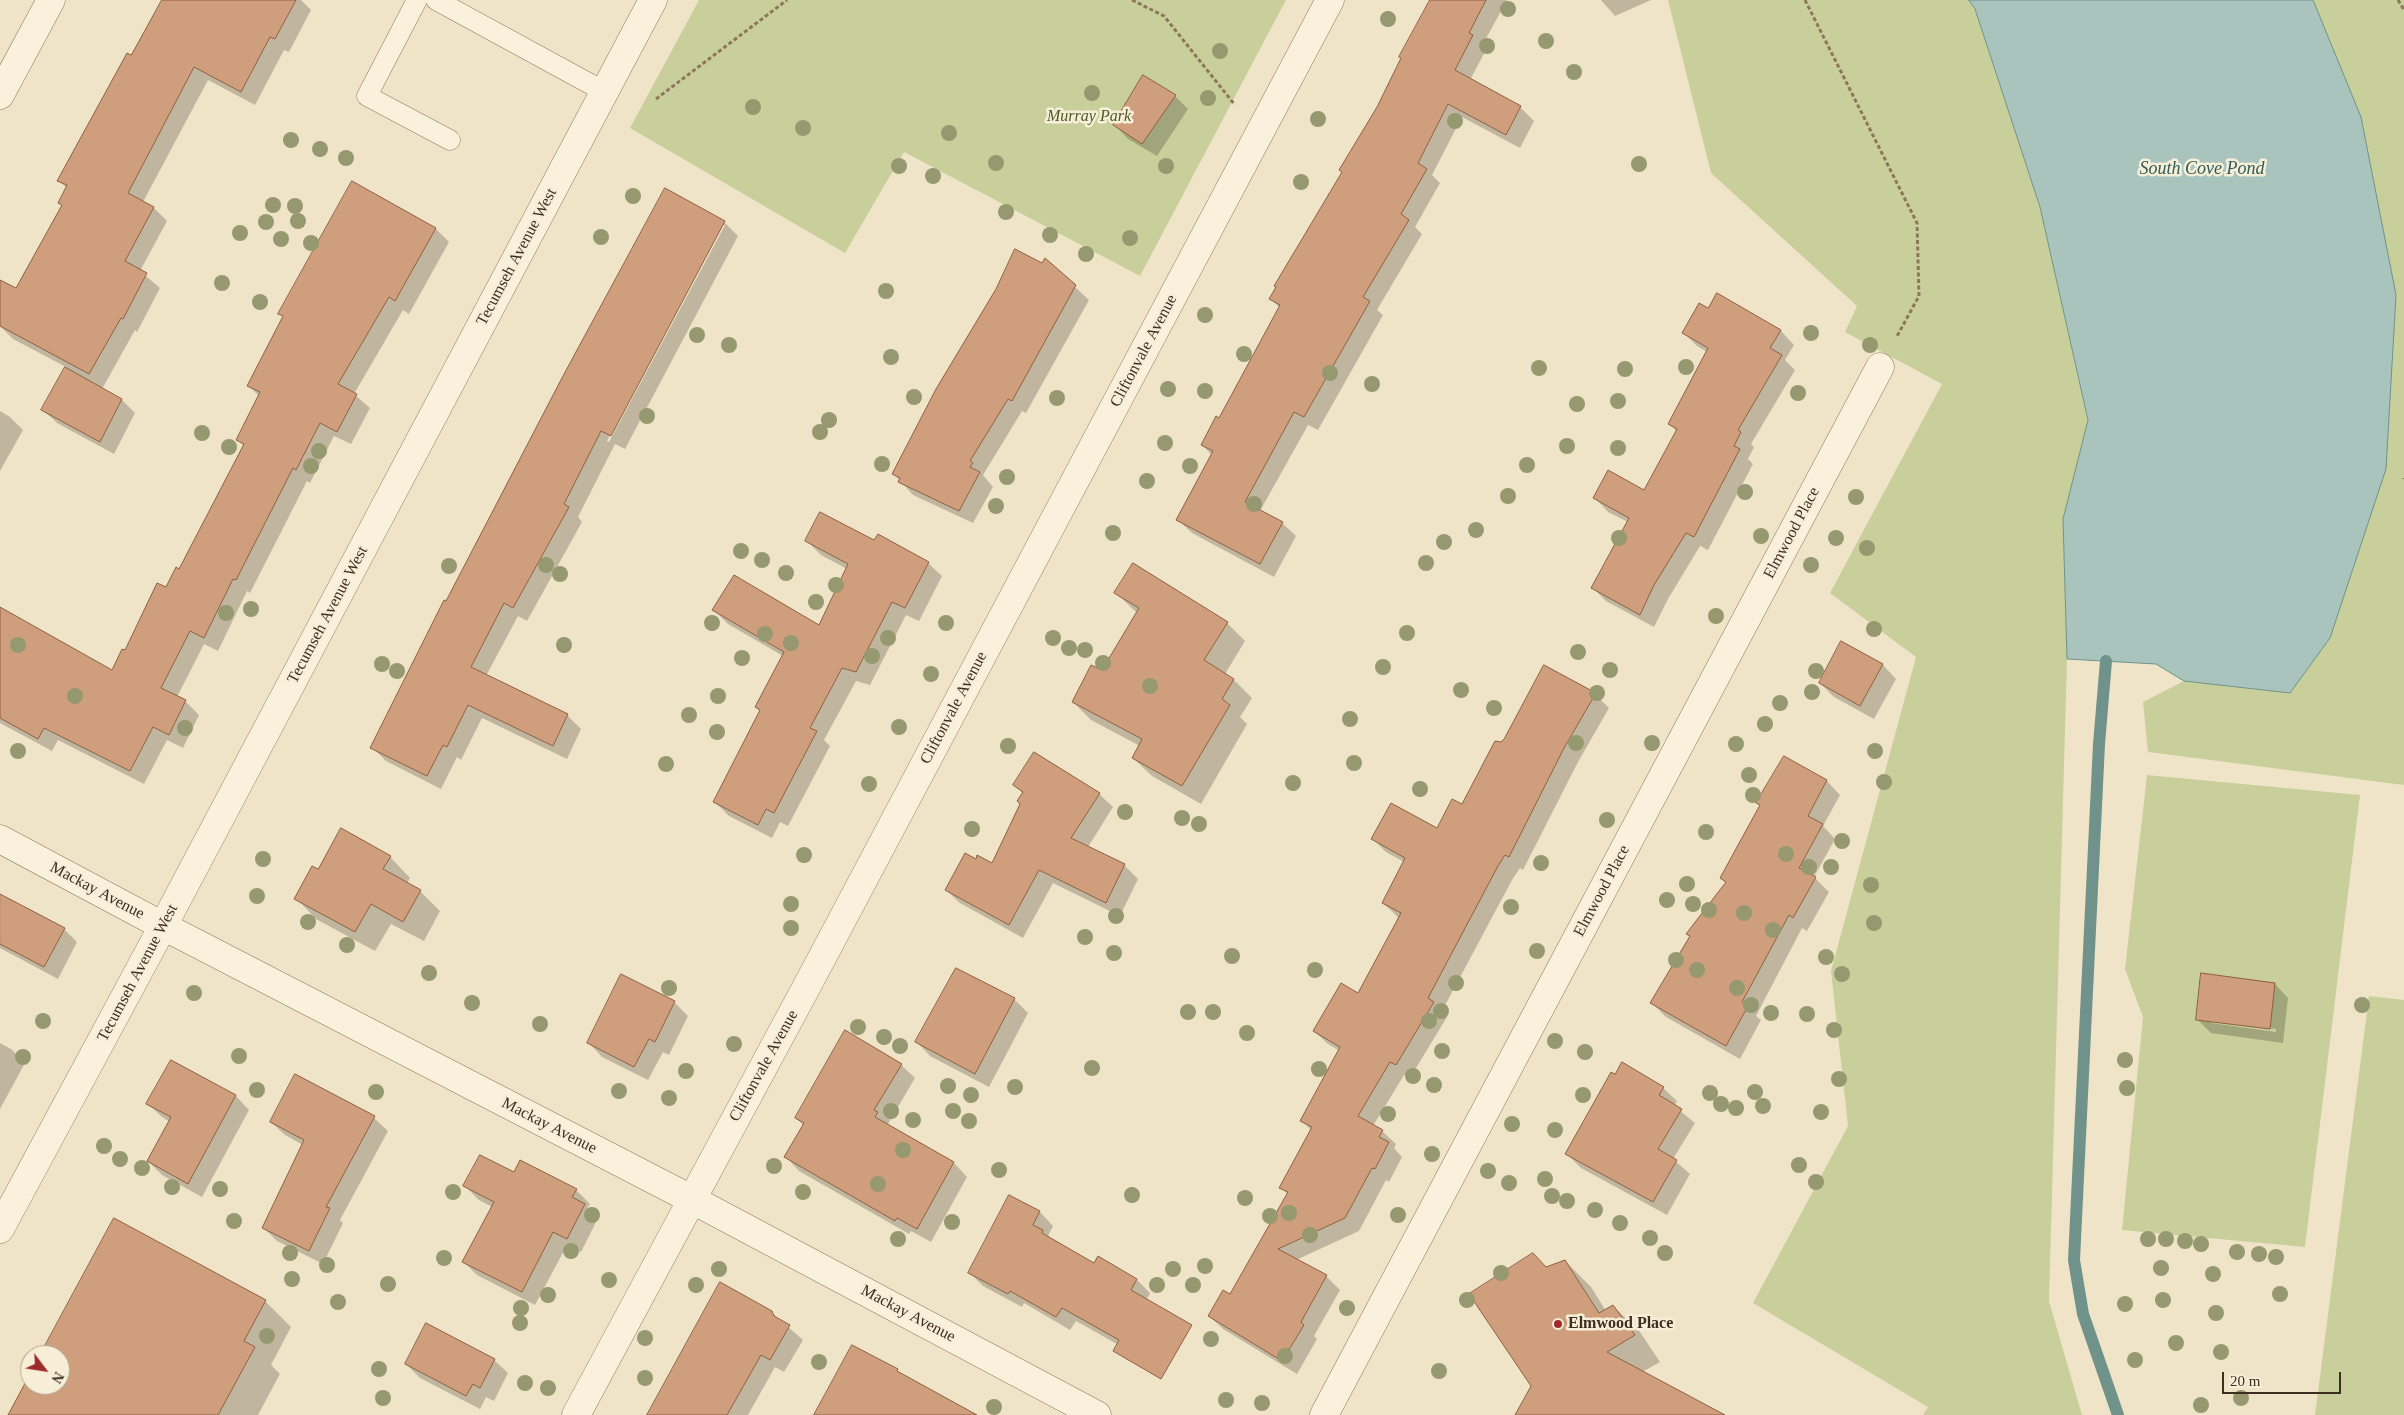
<!DOCTYPE html>
<style>
body{margin:0}
#map{position:relative;width:2404px;height:1415px;overflow:hidden;background:#f0e4c8;font-family:"Times New Roman",serif}
canvas{display:block}
.north{position:absolute;left:20px;top:1345px;width:50px;height:50px;box-sizing:border-box;background:#f7eed8;border:1px solid #ada18e;border-radius:50%;rotate:121deg;font-size:14px;font-weight:700;line-height:20px;text-align:center;color:#3d2e20}
.north::after{content:'';display:block;margin:auto;width:18px;height:22px;background:#9e2a2b;clip-path:polygon(50% 0,100% 100%,50% 72%,0 100%)}
.scale{position:absolute;left:2222px;top:1372px;width:119px;height:22px;box-sizing:border-box;border:2px solid #3d2e20;border-top:0;padding-left:6px;font-size:15px;line-height:18px;white-space:nowrap;color:#3d2e20;-webkit-text-stroke:4px #f7eed8;paint-order:stroke}
</style>
<div id="map">
<canvas width="2404" height="1415"></canvas>
<div class="north">N</div>
<div class="scale">20 m</div>
</div>
<script>
const context = document.querySelector('canvas').getContext('2d');
context.lineJoin = 'round';
function fillPath(path, color) { context.fillStyle = color; context.fill(path, 'evenodd'); }
function trace(path, color, width, dash) { context.strokeStyle = color; context.lineWidth = width; context.lineCap = dash ? 'butt' : 'round'; context.setLineDash(dash || []); context.stroke(path); }
function write(font, color, halo, rows, align = 'center') {
  context.font = font + ' "Times New Roman",serif'; context.lineWidth = 5; context.setLineDash([]); context.textBaseline = 'middle'; context.strokeStyle = halo; context.fillStyle = color; for (const [text, x, y, turn = 0] of rows) {
    context.save(); context.translate(x, y); context.rotate((+turn || 0) * Math.PI / 180); context.textAlign = isNaN(turn) ? turn : align; if (halo) context.strokeText(text, 0, 0); context.fillText(text, 0, 0); context.restore();
  }
}
fillPath(new Path2D(`
 M 699,0 L 1286,0 L 1140,276 L 904,152 L 845,253 L 630,128 Z
 M 1668,0 L 1969,0 L 1975,9 L 2040,207 L 2088,421 L 2063,519 L 2067,659 L 2049,1301 L 2082,1415 L 1923,1415 L 1928,1407 L 1753,1303 L 1848,1126 L 1831,971 L 1916,657 L 1830,593 L 1942,384 L 1845,332 L 1857,306 L 1711,173 Z
 M 2313,0 L 2404,0 L 2404,785 L 2148,752 L 2143,702 L 2184,681 L 2290,693 L 2315,7 Z
 M 2147,775 L 2360,795 L 2305,1247 L 2122,1230 L 2143,1017 L 2125,969 Z
 M 2369,996 L 2404,1000 L 2404,1415 L 2315,1415 Z`), '#c9cf9b');
const water = new Path2D(`
 M 1969,0 L 2313,0 L 2361,117 L 2396,295 L 2386,469 L 2330,638 L 2290,693 L 2184,681 L 2156,664 L 2067,659 L 2063,519 L 2088,420 L 2040,207 L 1975,9 Z`);
fillPath(water, '#a9c4bc');
trace(water, '#6f938a', 1);
fillPath(new Path2D(`
 M 174,0 L 301,0 L 311,10 L 289,52 L 284,50 L 255,105 L 208,80 L 143,202 L 154,208 L 167,221 L 140,271 L 160,288 L 137,332 L 135,330 L 102,389 L 122,400 L 135,413 L 114,454 L 57,423 L 43,410 L 66,367 L 13,339 L 0,326 L 0,323 L 63,206 L 59,203 L 67,188 L 59,181 L 131,57 Z
 M 1436,0 L 1507,0 L 1482,46 L 1486,50 L 1470,80 L 1520,107 L 1534,121 L 1520,148 L 1462,117 L 1432,175 L 1440,183 L 1415,227 L 1422,234 L 1377,310 L 1383,315 L 1318,430 L 1308,425 L 1260,511 L 1282,523 L 1296,536 L 1274,577 L 1192,533 L 1178,520 L 1212,455 L 1202,445 L 1220,420 L 1280,308 L 1271,299 L 1343,172 Z
 M 1601,0 L 1651,0 L 1615,16 Z
 M 1175,96 L 1188,109 L 1157,156 L 1128,139 L 1115,125 Z
 M 353,183 L 436,229 L 449,242 L 409,314 L 403,310 L 354,394 L 370,408 L 351,444 L 334,436 L 310,483 L 307,481 L 250,593 L 247,591 L 218,651 L 204,644 L 177,697 L 185,701 L 199,715 L 183,748 L 167,740 L 144,784 L 58,740 L 52,751 L 0,723 L 0,608 L 113,672 L 180,571 L 244,446 L 237,439 L 259,396 L 249,386 L 284,317 L 280,313 Z
 M 665,190 L 724,222 L 738,236 L 625,449 L 615,444 L 578,517 L 582,522 L 527,621 L 518,616 L 486,676 L 567,715 L 581,729 L 567,759 L 482,718 L 461,760 L 457,757 L 441,789 L 386,761 L 372,747 ZM 722,225 L 725,225 L 609,442 L 607,441 Z
 M 1046,260 L 1089,300 L 1026,413 L 1022,411 L 983,475 L 993,487 L 973,523 L 913,495 L 894,474 Z
 M 1718,295 L 1781,331 L 1794,345 L 1785,360 L 1795,370 L 1751,444 L 1754,447 L 1748,459 L 1753,464 L 1708,550 L 1700,546 L 1668,599 L 1654,627 L 1606,601 L 1593,588 L 1628,522 L 1608,512 L 1595,498 L 1644,491 L 1677,432 L 1670,424 L 1707,352 L 1697,346 L 1683,332 L 1709,310 Z
 M 0,411 L 10,417 L 23,430 L 0,471 Z
 M 807,541 L 874,542 L 928,563 L 942,576 L 919,621 L 906,615 L 870,685 L 856,681 L 824,740 L 830,746 L 788,826 L 780,822 L 772,838 L 729,816 L 715,802 L 761,711 L 756,707 L 783,656 L 728,624 L 714,610 L 819,626 L 847,569 L 821,555 Z
 M 1116,593 L 1227,623 L 1245,641 L 1225,674 L 1234,680 L 1252,698 L 1240,717 L 1247,724 L 1201,804 L 1152,776 L 1133,758 L 1140,746 L 1091,720 L 1073,702 L 1102,672 L 1137,613 Z
 M 1842,643 L 1883,665 L 1896,679 L 1874,719 L 1834,697 L 1820,683 Z
 M 1595,694 L 1609,708 L 1578,762 L 1523,870 L 1520,868 L 1512,880 L 1442,1011 L 1447,1017 L 1410,1078 L 1404,1075 L 1373,1126 L 1382,1131 L 1396,1144 L 1394,1148 L 1402,1157 L 1389,1182 L 1386,1180 L 1359,1231 L 1296,1260 L 1326,1276 L 1340,1290 L 1314,1336 L 1317,1339 L 1297,1374 L 1223,1329 L 1209,1316 L 1231,1296 L 1288,1195 L 1281,1187 L 1311,1130 L 1302,1121 L 1340,1051 L 1328,1044 L 1314,1031 L 1358,994 L 1399,918 L 1383,903 L 1404,862 L 1386,852 L 1372,838 L 1438,830 L 1463,806 L 1501,744 Z
 M 1785,758 L 1827,781 L 1840,795 L 1823,826 L 1835,839 L 1814,877 L 1829,892 L 1807,931 L 1802,928 L 1756,1016 L 1761,1020 L 1740,1059 L 1666,1017 L 1652,1003 L 1690,937 L 1687,934 L 1727,883 L 1721,878 Z
 M 1015,785 L 1099,794 L 1113,807 L 1088,847 L 1124,865 L 1138,879 L 1120,916 L 1053,883 L 1023,938 L 960,903 L 946,890 L 976,861 L 992,864 L 1021,804 L 1023,794 Z
 M 390,857 L 410,878 L 407,883 L 420,891 L 440,911 L 424,941 L 391,924 L 375,951 L 316,919 L 296,898 L 319,871 Z
 M 0,917 L 64,929 L 77,942 L 58,979 L 0,948 Z
 M 2275,984 L 2288,998 L 2283,1043 L 2211,1033 L 2197,1019 ZM 2211,1020 L 2276,1029 L 2276,1032 L 2211,1023 Z
 M 1014,999 L 1028,1013 L 989,1087 L 930,1056 L 917,1042 Z
 M 674,1002 L 688,1016 L 669,1055 L 663,1052 L 648,1080 L 602,1057 L 589,1043 Z
 M 0,1043 L 11,1049 L 25,1063 L 0,1109 Z
 M 171,1061 L 236,1096 L 249,1110 L 202,1197 L 162,1175 L 148,1161 L 170,1122 L 162,1117 L 148,1104 Z
 M 901,1065 L 915,1078 L 888,1124 L 954,1163 L 967,1177 L 931,1242 L 911,1231 L 909,1234 L 799,1171 L 786,1157 L 804,1126 L 796,1118 Z
 M 1663,1088 L 1677,1101 L 1674,1106 L 1695,1123 L 1673,1159 L 1690,1174 L 1667,1215 L 1581,1168 L 1567,1154 Z
 M 374,1118 L 388,1131 L 340,1220 L 343,1223 L 323,1264 L 277,1241 L 263,1227 L 303,1145 L 285,1135 L 271,1122 Z
 M 514,1174 L 576,1190 L 590,1204 L 587,1208 L 598,1218 L 581,1252 L 567,1245 L 535,1305 L 477,1275 L 464,1262 L 492,1207 L 479,1200 L 465,1186 Z
 M 1010,1197 L 1040,1212 L 1053,1226 L 1048,1236 L 1094,1265 L 1137,1280 L 1150,1293 L 1146,1301 L 1133,1353 L 1076,1321 L 1070,1330 L 1024,1303 L 1022,1307 L 983,1286 L 970,1273 Z
 M 1565,1261 L 1591,1287 L 1606,1311 L 1613,1306 L 1640,1332 L 1660,1362 L 1642,1372 L 1722,1415 L 1517,1415 L 1532,1386 L 1547,1268 Z
 M 265,1301 L 291,1327 L 271,1365 L 280,1374 L 258,1415 L 10,1415 L 30,1377 L 30,1385 L 60,1385 L 60,1355 L 42,1355 Z
 M 771,1312 L 803,1340 L 784,1372 L 775,1367 L 748,1415 L 648,1415 Z
 M 494,1360 L 508,1373 L 494,1401 L 486,1397 L 480,1409 L 420,1378 L 406,1364 Z`), '#0003');
trace(new Path2D(`
 M 2106,661 L 2099,744 L 2074,1260 L 2083,1314 L 2118,1415`), '#6f938a', 12);
const building = new Path2D(`
 M 162,0 L 296,0 L 275,39 L 270,37 L 241,92 L 194,67 L 128,193 L 154,207 L 125,261 L 147,273 L 123,319 L 121,318 L 89,374 L 0,326 L 0,280 L 16,288 L 62,205 L 58,203 L 67,185 L 57,181 L 127,53 L 131,55 Z
 M 1430,0 L 1486,0 L 1469,33 L 1473,35 L 1455,70 L 1521,106 L 1506,135 L 1448,104 L 1418,163 L 1427,169 L 1401,214 L 1409,220 L 1363,297 L 1370,301 L 1304,417 L 1294,412 L 1245,502 L 1283,522 L 1260,564 L 1176,520 L 1213,451 L 1201,445 L 1216,416 L 1219,418 L 1280,305 L 1269,299 L 1276,287 L 1274,286 L 1342,172 L 1339,170 L 1377,107 L 1401,58 L 1399,57 Z
 M 1143,75 L 1176,95 L 1142,144 L 1113,125 Z
 M 352,181 L 436,228 L 395,301 L 389,297 L 338,384 L 357,394 L 337,432 L 320,423 L 296,470 L 293,468 L 236,580 L 233,579 L 204,638 L 190,631 L 161,688 L 186,700 L 169,735 L 153,727 L 130,771 L 44,728 L 38,739 L 0,718 L 0,607 L 112,670 L 122,649 L 125,650 L 157,583 L 166,587 L 176,567 L 179,569 L 244,444 L 236,440 L 260,392 L 247,386 L 283,316 L 278,314 Z
 M 665,188 L 725,221 L 611,436 L 601,431 L 564,504 L 569,507 L 513,608 L 504,603 L 471,667 L 568,714 L 553,746 L 468,705 L 447,747 L 443,745 L 427,776 L 370,748 L 444,600 L 446,601 L 563,376 Z
 M 1015,249 L 1042,263 L 1045,258 L 1076,285 L 1012,401 L 1008,399 L 970,461 L 973,463 L 970,467 L 980,472 L 959,511 L 898,482 L 900,478 L 892,474 L 936,389 L 996,289 Z
 M 1717,293 L 1781,330 L 1770,348 L 1782,355 L 1738,430 L 1741,432 L 1734,446 L 1740,449 L 1694,537 L 1686,533 L 1654,585 L 1640,615 L 1591,588 L 1629,518 L 1593,498 L 1608,470 L 1644,490 L 1677,429 L 1668,424 L 1708,348 L 1682,333 L 1699,303 L 1708,308 Z
 M 65,367 L 122,399 L 100,442 L 41,410 Z
 M 820,512 L 874,540 L 878,534 L 929,562 L 905,608 L 892,602 L 856,672 L 842,668 L 810,728 L 817,731 L 774,813 L 766,809 L 758,825 L 713,802 L 760,710 L 755,707 L 784,652 L 712,610 L 734,575 L 819,625 L 848,564 L 805,541 Z
 M 1133,563 L 1228,622 L 1204,660 L 1234,679 L 1222,699 L 1230,705 L 1182,786 L 1132,758 L 1142,739 L 1072,702 L 1091,665 L 1102,670 L 1139,608 L 1114,593 Z
 M 1841,641 L 1883,664 L 1860,706 L 1819,683 Z
 M 1544,665 L 1596,693 L 1564,748 L 1509,857 L 1505,855 L 1498,866 L 1428,998 L 1434,1002 L 1396,1065 L 1390,1062 L 1358,1116 L 1383,1130 L 1379,1137 L 1389,1142 L 1375,1169 L 1372,1168 L 1345,1218 L 1278,1249 L 1327,1275 L 1301,1322 L 1304,1325 L 1282,1361 L 1208,1316 L 1223,1290 L 1230,1294 L 1288,1192 L 1279,1188 L 1312,1127 L 1300,1121 L 1340,1047 L 1313,1031 L 1341,983 L 1358,993 L 1401,913 L 1382,903 L 1405,858 L 1371,839 L 1391,803 L 1437,828 L 1452,799 L 1462,804 L 1495,741 L 1501,742 L 1504,739 Z
 M 1034,752 L 1100,793 L 1071,838 L 1125,864 L 1106,903 L 1039,870 L 1009,925 L 945,890 L 965,853 L 976,859 L 977,855 L 992,863 L 1020,804 L 1017,801 L 1023,792 L 1013,785 Z
 M 1784,756 L 1827,780 L 1808,816 L 1823,824 L 1799,868 L 1816,877 L 1793,918 L 1789,915 L 1742,1002 L 1748,1006 L 1726,1046 L 1650,1003 L 1690,936 L 1686,934 L 1726,882 L 1720,878 L 1760,805 L 1756,803 Z
 M 341,828 L 391,856 L 383,869 L 421,890 L 403,922 L 371,904 L 355,932 L 294,899 L 312,866 L 318,869 Z
 M 0,894 L 65,928 L 44,967 L 0,944 Z
 M 956,968 L 1015,998 L 975,1074 L 915,1042 Z
 M 2201,973 L 2275,983 L 2270,1029 L 2196,1020 Z
 M 621,974 L 675,1001 L 655,1042 L 649,1039 L 634,1067 L 587,1043 Z
 M 845,1030 L 902,1064 L 874,1110 L 878,1112 L 875,1117 L 954,1162 L 917,1229 L 897,1218 L 895,1221 L 784,1157 L 804,1123 L 795,1118 Z
 M 171,1060 L 236,1095 L 188,1184 L 147,1161 L 171,1117 L 146,1104 Z
 M 1622,1062 L 1664,1087 L 1659,1095 L 1682,1109 L 1658,1149 L 1677,1160 L 1653,1202 L 1565,1154 L 1611,1072 L 1615,1074 Z
 M 295,1074 L 375,1116 L 326,1207 L 330,1208 L 309,1251 L 262,1228 L 304,1140 L 270,1122 Z
 M 480,1155 L 514,1172 L 520,1160 L 577,1189 L 572,1197 L 585,1204 L 567,1239 L 553,1232 L 522,1292 L 462,1262 L 494,1202 L 463,1186 Z
 M 1009,1195 L 1040,1211 L 1033,1225 L 1043,1230 L 1042,1233 L 1094,1263 L 1098,1256 L 1137,1279 L 1131,1290 L 1192,1325 L 1161,1379 L 1113,1351 L 1119,1340 L 1062,1308 L 1056,1317 L 1010,1291 L 1008,1294 L 968,1273 Z
 M 114,1218 L 266,1300 L 244,1341 L 255,1347 L 218,1415 L 8,1415 L 30,1374 L 30,1385 L 60,1385 L 60,1355 L 40,1355 Z
 M 1533,1253 L 1546,1267 L 1565,1260 L 1599,1313 L 1613,1305 L 1635,1335 L 1607,1352 L 1725,1415 L 1515,1415 L 1531,1386 L 1469,1294 Z
 M 720,1282 L 772,1311 L 774,1316 L 790,1325 L 770,1360 L 761,1355 L 727,1415 L 647,1415 Z
 M 426,1323 L 495,1359 L 480,1388 L 473,1384 L 466,1396 L 405,1364 Z
 M 852,1345 L 898,1369 L 897,1371 L 977,1415 L 814,1415 Z`);
fillPath(building, '#cf9f7d');
trace(building, '#8d5f41', 1);
const service = new Path2D(`
 M 417,0 L 367,96 L 450,140
 M 436,0 L 605,92`);
const minor = new Path2D(`
 M 0,95 L 51,0
 M 0,839 L 163,926 L 691,1199 L 1097,1415
 M 0,1229 L 163,926 L 653,0
 M 576,1415 L 807,986 L 1330,0
 M 1324,1415 L 1880,367`);
trace(service, '#8d765c', 21);
trace(minor, '#8d765c', 29);
trace(new Path2D(`
 M 1132,0 L 1164,16 L 1235,105
 M 1805,0 L 1917,223 L 1919,296 L 1896,338
 M 2398,0 L 2404,10
 M 656,99 L 787,0
 M 2404,478 L 2404,479`), '#8d765c', 3, [4, 2.5]);
trace(service, '#faf1dc', 20);
trace(minor, '#faf1dc', 28);
context.fillStyle = '#96986f';
for (const [x, y] of [
 [1508,9],
 [1388,19],
 [1546,41],
 [1487,46],
 [1220,51],
 [1574,72],
 [1092,93],
 [1208,98],
 [753,107],
 [1318,119],
 [1455,121],
 [803,128],
 [949,133],
 [291,140],
 [320,149],
 [346,158],
 [996,163],
 [1639,164],
 [899,166],
 [1166,166],
 [933,176],
 [1301,182],
 [633,196],
 [273,205],
 [295,206],
 [1006,212],
 [298,221],
 [266,222],
 [240,233],
 [1050,235],
 [601,237],
 [1130,238],
 [281,239],
 [311,243],
 [1086,254],
 [222,283],
 [886,291],
 [260,302],
 [1205,315],
 [1811,333],
 [697,335],
 [729,345],
 [1870,345],
 [1244,354],
 [891,357],
 [1686,367],
 [1539,368],
 [1625,369],
 [1330,373],
 [1372,384],
 [1168,389],
 [1205,391],
 [1798,393],
 [914,397],
 [1057,398],
 [1618,401],
 [1577,404],
 [647,416],
 [829,420],
 [820,432],
 [202,433],
 [1165,443],
 [1567,446],
 [229,447],
 [1618,448],
 [319,451],
 [882,464],
 [1527,465],
 [311,466],
 [1190,466],
 [1007,477],
 [1147,481],
 [1745,492],
 [1508,496],
 [1856,497],
 [1254,504],
 [996,506],
 [1476,530],
 [1113,533],
 [1761,536],
 [1619,538],
 [1836,538],
 [1444,542],
 [1867,548],
 [741,551],
 [762,560],
 [1426,563],
 [546,565],
 [1811,565],
 [449,566],
 [786,573],
 [560,574],
 [836,585],
 [816,602],
 [251,609],
 [226,613],
 [1716,616],
 [712,623],
 [946,623],
 [1874,629],
 [1407,633],
 [765,634],
 [888,638],
 [1053,638],
 [791,643],
 [18,645],
 [564,645],
 [1069,648],
 [1085,650],
 [1578,652],
 [872,656],
 [742,658],
 [1103,663],
 [382,664],
 [1383,667],
 [1610,670],
 [397,671],
 [1816,671],
 [931,674],
 [1150,686],
 [1461,690],
 [1812,692],
 [1597,693],
 [75,696],
 [718,696],
 [1780,703],
 [1494,708],
 [689,715],
 [1350,719],
 [1765,724],
 [899,727],
 [185,728],
 [717,732],
 [1576,743],
 [1652,743],
 [1736,744],
 [1008,746],
 [18,751],
 [1875,751],
 [1354,763],
 [666,764],
 [1749,775],
 [1884,782],
 [1293,783],
 [869,784],
 [1420,789],
 [1753,795],
 [1125,812],
 [1182,818],
 [1607,820],
 [1199,824],
 [972,829],
 [1706,832],
 [1842,841],
 [1786,854],
 [804,855],
 [263,859],
 [1541,863],
 [1809,867],
 [1831,867],
 [1687,884],
 [1871,885],
 [257,896],
 [1667,900],
 [791,904],
 [1693,904],
 [1511,907],
 [1709,910],
 [1744,913],
 [1116,916],
 [308,922],
 [1874,923],
 [791,928],
 [1773,930],
 [1085,937],
 [347,945],
 [1537,951],
 [1114,953],
 [1232,956],
 [1826,957],
 [1676,960],
 [1315,970],
 [1697,970],
 [429,973],
 [1842,974],
 [1456,983],
 [669,988],
 [1737,988],
 [194,993],
 [472,1003],
 [1751,1005],
 [2362,1005],
 [1441,1011],
 [1188,1012],
 [1213,1012],
 [1771,1013],
 [1807,1014],
 [43,1021],
 [1429,1021],
 [540,1024],
 [858,1027],
 [1834,1030],
 [1247,1033],
 [884,1037],
 [1555,1041],
 [734,1044],
 [900,1046],
 [1442,1051],
 [1585,1052],
 [239,1056],
 [23,1057],
 [2125,1060],
 [1092,1068],
 [1319,1069],
 [686,1071],
 [1413,1076],
 [1839,1079],
 [1434,1085],
 [948,1086],
 [1015,1087],
 [2127,1088],
 [257,1090],
 [619,1091],
 [376,1092],
 [1755,1092],
 [1710,1093],
 [971,1095],
 [1583,1095],
 [669,1098],
 [1721,1104],
 [1763,1106],
 [1736,1108],
 [891,1111],
 [953,1111],
 [1821,1112],
 [1388,1114],
 [913,1120],
 [969,1121],
 [1512,1124],
 [1555,1130],
 [104,1146],
 [903,1150],
 [1432,1154],
 [120,1159],
 [1799,1165],
 [774,1166],
 [142,1168],
 [999,1170],
 [1488,1171],
 [1545,1179],
 [1816,1182],
 [1509,1183],
 [878,1184],
 [172,1187],
 [220,1189],
 [453,1192],
 [803,1192],
 [1132,1195],
 [1552,1196],
 [1245,1198],
 [1567,1201],
 [1595,1210],
 [1289,1213],
 [592,1215],
 [1398,1215],
 [1270,1216],
 [234,1221],
 [952,1222],
 [1620,1223],
 [1310,1235],
 [1650,1238],
 [898,1239],
 [2148,1239],
 [2166,1239],
 [2185,1241],
 [2201,1244],
 [571,1251],
 [2237,1252],
 [290,1253],
 [1665,1253],
 [2259,1254],
 [2276,1257],
 [444,1258],
 [327,1265],
 [1205,1266],
 [2161,1268],
 [719,1269],
 [1173,1269],
 [1501,1273],
 [2213,1274],
 [292,1279],
 [609,1280],
 [388,1284],
 [696,1285],
 [1157,1285],
 [1193,1285],
 [2280,1294],
 [548,1295],
 [1467,1300],
 [2163,1300],
 [338,1302],
 [2125,1304],
 [521,1308],
 [1347,1308],
 [2216,1313],
 [520,1323],
 [267,1336],
 [645,1338],
 [1211,1339],
 [2176,1343],
 [2221,1352],
 [1285,1356],
 [2135,1360],
 [819,1362],
 [379,1369],
 [1439,1371],
 [645,1378],
 [525,1383],
 [548,1388],
 [383,1398],
 [2241,1398],
 [1226,1400],
 [1262,1403],
 [2201,1405],
 [994,1407]
]) { context.beginPath(); context.arc(x, y, 8, 0, 2 * Math.PI); context.fill(); }
for (const [x, y, r, color] of [
 [1558,1324,5,"#9e2a2b"]
]) { const dot = new Path2D(); dot.arc(x, y, r, 0, 2 * Math.PI); context.fillStyle = color; context.fill(dot); trace(dot, '#f7eed8', 2); }
write('italic 16px', '#4d5a26', '#f7eed8', [
 ["Murray Park",1089,117]
]);
write('16px', '#3d2e20', '#f7eed8', [
 ["Tecumseh Avenue West",517,257,-62],
 ["Cliftonvale Avenue",1144,351,-62],
 ["Elmwood Place",1792,533,-62],
 ["Tecumseh Avenue West",328,615,-62],
 ["Cliftonvale Avenue",954,708,-62],
 ["Mackay Avenue",97,891,28],
 ["Elmwood Place",1602,891,-62],
 ["Tecumseh Avenue West",138,973,-62],
 ["Cliftonvale Avenue",764,1066,-61],
 ["Mackay Avenue",549,1126,27],
 ["Mackay Avenue",908,1314,28]
]);
write('bold 16px', '#3d2e20', '#f7eed8', [
 ["Elmwood Place",1568,1324]
], 'left');
write('italic 18px', '#2f5d5a', '#f7eed8', [
 ["South Cove Pond",2202,169]
]);
</script>
